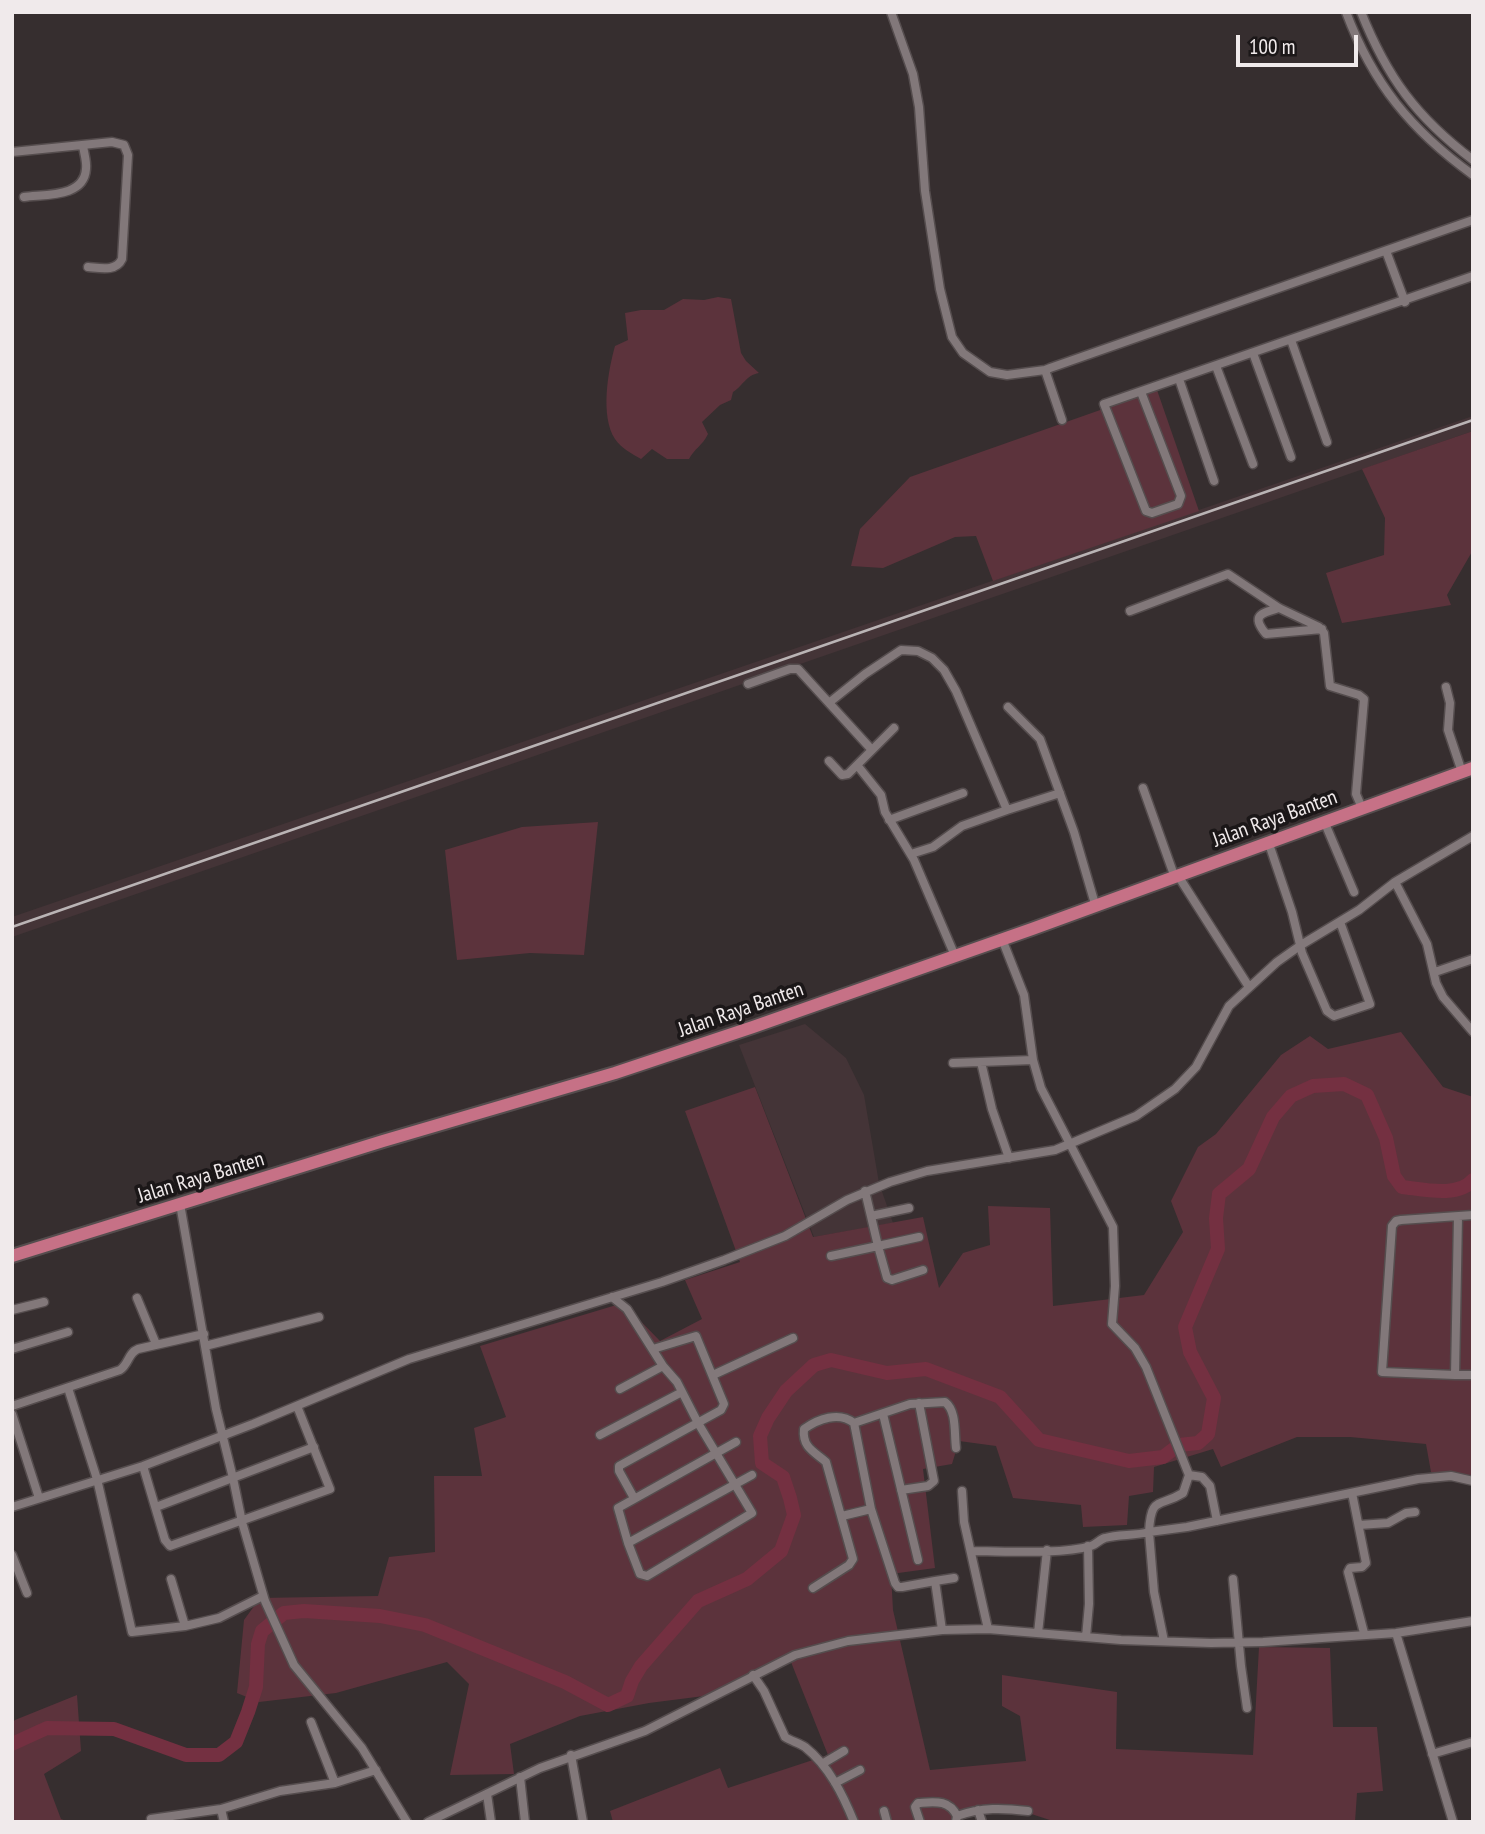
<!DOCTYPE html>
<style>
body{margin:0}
#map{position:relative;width:1485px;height:1834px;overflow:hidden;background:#362e2f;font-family:"PT Sans Narrow",sans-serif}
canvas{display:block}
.frame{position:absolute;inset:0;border:14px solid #f0eaeb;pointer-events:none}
.scale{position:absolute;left:1236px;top:35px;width:122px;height:32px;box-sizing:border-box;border:4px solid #f0eaeb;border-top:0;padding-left:9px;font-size:21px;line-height:24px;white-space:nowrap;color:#f0eaeb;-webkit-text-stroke:5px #1b1718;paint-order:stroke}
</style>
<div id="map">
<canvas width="1485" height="1834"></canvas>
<div class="frame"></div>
<div class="scale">100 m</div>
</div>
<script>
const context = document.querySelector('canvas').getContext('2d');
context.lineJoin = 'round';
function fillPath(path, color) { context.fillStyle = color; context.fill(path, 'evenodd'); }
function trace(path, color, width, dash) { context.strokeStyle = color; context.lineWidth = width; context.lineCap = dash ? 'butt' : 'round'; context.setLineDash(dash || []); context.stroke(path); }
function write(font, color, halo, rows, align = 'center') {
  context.font = font + ' "PT Sans Narrow",sans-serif'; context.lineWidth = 7; context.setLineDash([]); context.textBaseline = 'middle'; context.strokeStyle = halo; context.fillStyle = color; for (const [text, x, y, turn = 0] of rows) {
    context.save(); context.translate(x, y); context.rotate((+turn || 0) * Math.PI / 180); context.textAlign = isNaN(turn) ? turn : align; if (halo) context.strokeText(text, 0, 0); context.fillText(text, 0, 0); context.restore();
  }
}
fillPath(new Path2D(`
 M 1473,416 L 1473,431 L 12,937 L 12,917 Z
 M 805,1024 L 846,1058 L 864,1095 L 879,1183 L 893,1223 L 814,1237 L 739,1045 Z`), '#443437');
fillPath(new Path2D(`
 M 718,297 L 731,299 L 741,353 L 746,361 L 759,373 C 746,375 742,387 733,392 L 731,400 L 720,405 L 702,422 L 708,434 C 703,445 694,449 689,459 L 667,459 L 652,449 L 641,459 C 632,454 621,448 615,439 C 600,416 608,371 615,346 L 628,340 L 625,313 L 641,310 L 664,310 L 683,299 L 704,300 Z
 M 1157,390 L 1199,511 L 993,581 L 976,536 L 955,537 L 883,568 L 851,566 L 860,529 L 910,477 Z
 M 1473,431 L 1473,550 L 1447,595 L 1451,605 L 1342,623 L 1326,573 L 1384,555 L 1385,518 L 1362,469 Z
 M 598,822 L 584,955 L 530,953 L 457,960 L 445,850 L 522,827 Z
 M 1401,1032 L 1443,1087 L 1473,1097 L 1473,1483 L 1431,1472 L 1426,1444 L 1350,1437 L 1297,1437 L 1221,1467 L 1213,1449 L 1154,1467 L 1153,1492 L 1129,1496 L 1127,1525 L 1083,1527 L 1081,1505 L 1013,1498 L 996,1446 L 959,1441 L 952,1464 L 923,1469 L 935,1568 L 891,1574 L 893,1610 L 930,1770 L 1026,1761 L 1020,1716 L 1002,1706 L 1002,1675 L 1117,1692 L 1116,1749 L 1253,1755 L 1259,1647 L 1330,1648 L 1333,1727 L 1377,1727 L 1383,1791 L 1357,1793 L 1355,1822 L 1056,1822 L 1013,1808 L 952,1814 L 957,1822 L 613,1822 L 610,1811 L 720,1768 L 728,1788 L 828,1755 L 789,1657 L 704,1696 L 649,1703 L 580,1716 L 510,1744 L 514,1774 L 450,1775 L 469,1684 L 447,1662 L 336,1693 L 259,1702 L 237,1693 L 244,1620 L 260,1598 L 378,1596 L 389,1557 L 435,1552 L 434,1476 L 482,1476 L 474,1428 L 506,1417 L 480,1346 L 623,1303 L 660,1341 L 702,1319 L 685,1280 L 740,1262 L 685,1111 L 755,1087 L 813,1237 L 923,1217 L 939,1288 L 963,1253 L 990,1245 L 988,1206 L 1050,1208 L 1053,1306 L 1144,1295 L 1183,1232 L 1171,1201 L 1198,1147 L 1216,1134 L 1281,1055 L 1310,1036 L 1328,1049 Z
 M 77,1695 L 81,1751 L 44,1774 L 61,1819 L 69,1822 L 12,1822 L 12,1723 L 15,1720 Z`), '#5c333c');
trace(new Path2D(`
 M 12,1744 L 47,1728 L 114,1729 L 186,1755 L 219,1755 L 236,1742 L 248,1712 L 256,1687 L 258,1644 L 262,1631 L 284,1613 L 304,1611 L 380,1616 L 425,1625 L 565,1682 L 608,1705 L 627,1696 L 632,1681 L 641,1666 L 698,1601 L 747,1579 L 781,1551 L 794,1515 L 790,1498 L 783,1477 L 762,1463 L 760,1436 L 768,1418 L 786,1391 L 814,1365 L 831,1360 L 887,1373 L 926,1369 L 1000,1397 L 1039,1440 L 1129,1461 L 1163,1457 L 1179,1445 L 1198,1443 L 1208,1434 L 1214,1398 L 1190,1352 L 1185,1327 L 1218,1249 L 1216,1218 L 1219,1194 L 1249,1169 L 1273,1117 L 1291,1096 L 1313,1086 L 1344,1084 L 1367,1095 L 1386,1138 L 1394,1176 L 1402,1187 C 1422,1189 1458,1198 1473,1180`), '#743041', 14);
const street = new Path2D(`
 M 891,12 L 913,74 L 919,107 L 925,191 L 940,289 L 952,337 L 963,353 L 990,372 L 1007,375 L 1045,370
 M 1346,12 C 1373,84 1411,130 1473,175
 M 1361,12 C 1387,77 1416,117 1473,160
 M 12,152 L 112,142 L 124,145 L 128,155 L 122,259 C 116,272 100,268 88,267
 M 24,197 C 44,194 84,198 86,169 C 87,162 84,153 83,146
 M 1386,251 L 1405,302
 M 1291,340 L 1327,442
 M 1253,353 L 1291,457
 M 1216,366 L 1253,464
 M 1179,379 L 1214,481
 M 1141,392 L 1181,496 L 1178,504 L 1152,513 L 1146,511 L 1104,404 L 1473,276
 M 1062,420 L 1045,370 L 1050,368 L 1473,220
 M 1279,608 C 1262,613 1250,615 1266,634 L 1322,629
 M 1130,611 L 1228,574 L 1279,608 L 1319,627 L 1324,633 L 1330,686 L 1359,695 L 1364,699 L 1356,794 L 1362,808
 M 748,684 L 790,669 L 798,669 L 872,750
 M 1446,687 L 1450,703 L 1448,730 L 1462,772
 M 830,702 L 865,674 L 901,650 L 918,651 L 932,658 L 944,670 L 956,691 L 1007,810 L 1060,793
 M 1008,707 L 1040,739 L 1074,832 L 1095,904
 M 894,728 L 857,765 L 881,795 L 885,812 L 914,860 L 955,956
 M 829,761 L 842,775 L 848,774 L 857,765
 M 1143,788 L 1174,875
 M 889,820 L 963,793
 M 1324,821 L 1354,892
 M 1268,841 L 1292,912 L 1302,953 L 1327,1011 L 1334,1016 L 1370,1004 L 1340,922
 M 911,854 L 933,847 L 962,826 L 1007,810
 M 1177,874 L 1249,987
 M 1395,882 L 1427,944 L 1436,983 L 1443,997 L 1473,1032
 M 1002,939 L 1024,995 L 1033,1060 L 1041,1088 L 1113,1227 L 1115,1286 L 1112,1324 L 1135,1348 L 1146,1367 L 1189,1475 L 1202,1477 L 1210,1486 L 1217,1521
 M 1435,972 L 1473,959
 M 981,1062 L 992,1109 L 1009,1158
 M 953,1063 L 1033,1060
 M 180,1204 L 216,1409 L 233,1478 L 242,1522 L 265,1601 L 294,1665 L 362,1748 L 407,1822
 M 871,1216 L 909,1208
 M 1458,1217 L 1455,1375 L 1473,1375
 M 919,1237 L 878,1246 L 887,1278 L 892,1280 L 923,1270
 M 831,1256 L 878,1246 L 865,1191
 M 612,1297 L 627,1309 L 663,1366 L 677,1382 L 698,1423 L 752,1513 L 647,1576 L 640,1574 L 628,1543
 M 137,1298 L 156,1344
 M 12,1310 L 44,1302
 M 205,1346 L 319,1317
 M 12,1349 L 68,1332
 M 713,1375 L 793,1338
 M 1455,1375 L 1382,1372 L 1392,1226 L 1396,1221 L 1401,1220 L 1473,1215
 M 68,1388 L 97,1479 L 132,1632 L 185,1626 L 171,1579
 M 620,1389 L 663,1366
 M 12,1406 L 120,1370 C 129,1364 128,1353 138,1349 L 204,1334
 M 12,1414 L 39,1498
 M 883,1414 L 918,1560
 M 854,1423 L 871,1509 L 895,1583 L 898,1587 L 902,1587 L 935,1581 L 942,1630
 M 600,1435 L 682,1392
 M 736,1442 L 618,1508 L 628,1543 L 752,1475
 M 143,1466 L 165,1540 L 170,1546 L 330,1489 L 297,1406
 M 901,1490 L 928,1486 L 934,1481 L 919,1403
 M 962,1491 L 964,1522 L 988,1629
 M 1352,1493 L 1366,1563 L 1362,1567 L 1350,1568 L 1348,1572 L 1364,1633
 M 634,1498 L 619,1471 L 619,1466 L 721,1410 L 724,1404 L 696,1336 L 653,1349
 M 12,1507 L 143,1466 L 253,1424 L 409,1359 L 662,1282 L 724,1260 L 785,1236 L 847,1200 L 890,1182 L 927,1171 L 1055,1150 L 1136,1116 L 1175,1089 L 1196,1067 L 1229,1006 L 1277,962 L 1301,945 L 1359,910 L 1395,882 L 1473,836
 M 156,1507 L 314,1447
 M 842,1516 L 871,1509
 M 1359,1525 L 1388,1523 L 1406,1513 L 1415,1512
 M 971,1551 C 1004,1551 1060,1555 1091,1546 C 1097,1544 1100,1539 1105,1538 C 1119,1534 1134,1536 1149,1532 C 1151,1495 1159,1508 1183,1493 L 1189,1475
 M 12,1555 L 27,1593
 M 1233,1579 L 1241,1666 L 1247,1708
 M 935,1581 L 954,1578
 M 813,1588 L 849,1565 L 853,1559 L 826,1462 C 815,1452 802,1448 804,1429 C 818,1419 839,1411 854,1423 L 910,1404 L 945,1402 C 957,1411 954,1433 956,1448
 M 185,1626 L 219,1618 L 263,1596
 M 1038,1633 L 1047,1550
 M 1396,1633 L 1453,1822
 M 1086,1637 L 1089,1604 L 1088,1546
 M 1164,1641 L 1154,1592 L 1149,1532 L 1187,1527 L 1418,1479 L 1451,1476 L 1473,1481
 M 753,1675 L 764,1691 L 785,1737 C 791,1741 799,1743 805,1747 C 829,1766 843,1795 854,1822
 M 311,1722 L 335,1783
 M 1432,1754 L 1473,1742
 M 571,1755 L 583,1822
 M 822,1764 L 844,1751
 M 520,1777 L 525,1822
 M 835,1783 L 860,1770
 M 487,1794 L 491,1822
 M 221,1809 L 224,1822
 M 978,1810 L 982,1822
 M 884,1811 L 887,1822
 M 151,1819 L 221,1809 L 280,1791 L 335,1783 L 376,1770
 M 428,1822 L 540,1768 L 645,1731 L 795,1655 L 848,1641 L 942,1630 L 988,1629 L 1121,1640 L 1211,1643 L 1263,1642 L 1396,1633 L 1473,1621
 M 920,1822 L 915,1807 L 918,1803 C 934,1802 949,1799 957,1816
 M 956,1822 L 957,1816 C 982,1807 1003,1808 1028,1811`);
const primary = new Path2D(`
 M 12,1256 L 383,1141 L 615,1073 L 753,1027 L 1032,929 L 1473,768`);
trace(street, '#554d4e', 11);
trace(primary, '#554d4e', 16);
trace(street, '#82787a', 8);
trace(primary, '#c67186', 12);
trace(new Path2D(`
 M 12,927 L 1473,420`), '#bab4b5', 2.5);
write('21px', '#f0eaeb', '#1b1718', [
 ["Jalan Raya Banten",1275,819,-20],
 ["Jalan Raya Banten",741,1010,-19],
 ["Jalan Raya Banten",201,1178,-17]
]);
</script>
